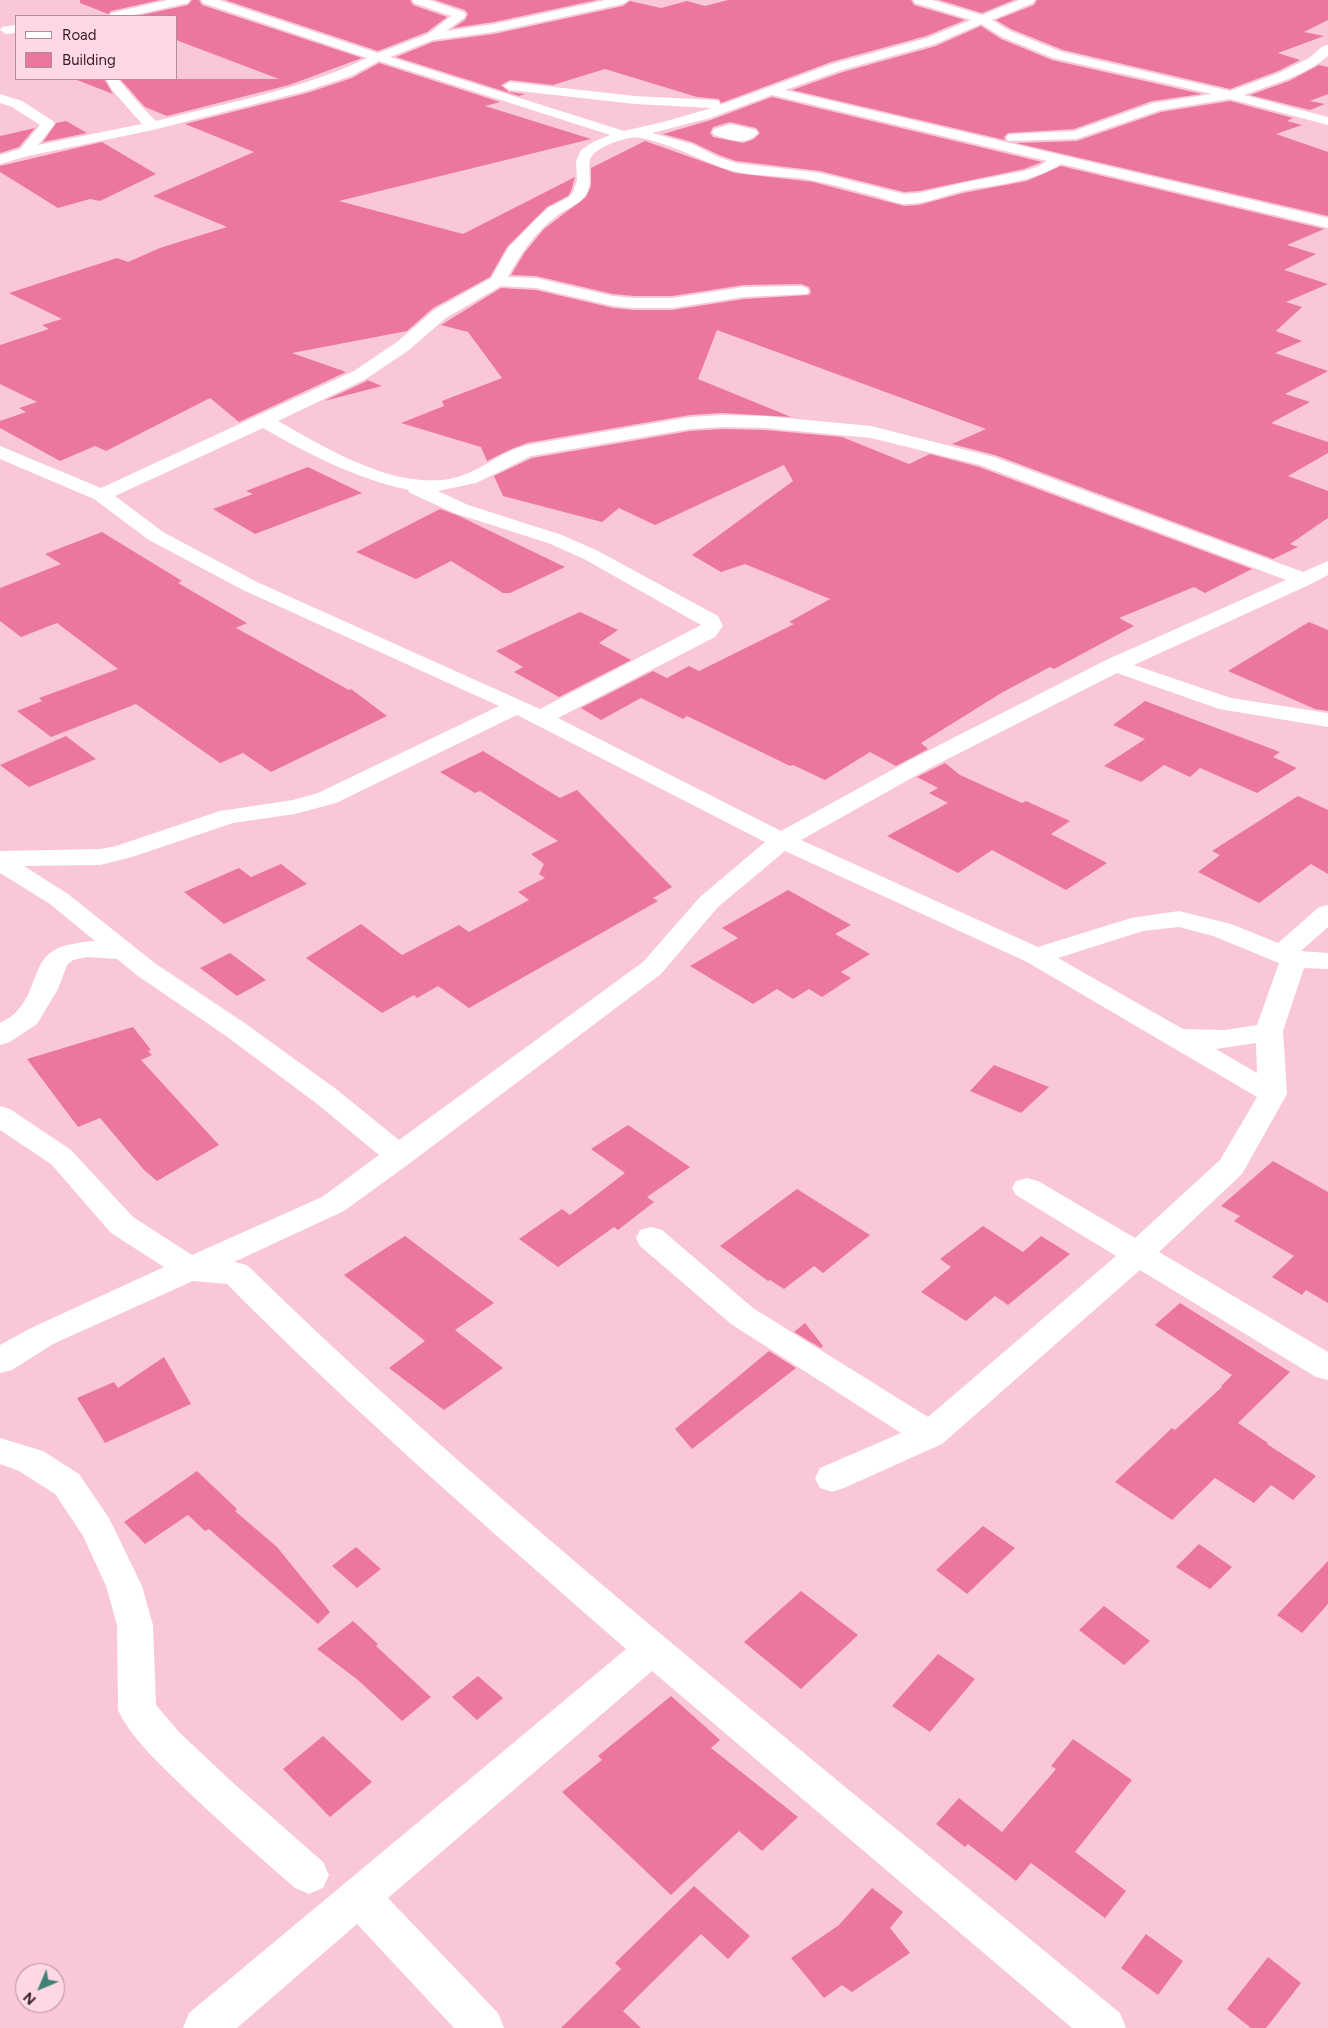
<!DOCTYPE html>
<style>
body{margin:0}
#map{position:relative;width:1328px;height:2028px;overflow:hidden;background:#f9c7d6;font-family:Figtree,sans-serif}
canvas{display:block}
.legend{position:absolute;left:15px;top:15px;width:162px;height:65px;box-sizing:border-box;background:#ffd8e4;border:1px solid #ad8d97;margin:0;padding:6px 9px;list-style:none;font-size:15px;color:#331c24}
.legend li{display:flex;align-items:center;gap:10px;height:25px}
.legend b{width:25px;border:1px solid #ad8d97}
.north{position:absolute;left:15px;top:1963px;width:50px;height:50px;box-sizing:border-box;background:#ffd8e4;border:1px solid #ad8d97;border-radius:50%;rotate:225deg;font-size:14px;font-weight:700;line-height:20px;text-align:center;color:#331c24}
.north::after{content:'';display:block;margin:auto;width:18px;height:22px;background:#3f8275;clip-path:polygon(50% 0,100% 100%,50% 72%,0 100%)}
</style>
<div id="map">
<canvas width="1328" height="2028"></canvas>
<ul class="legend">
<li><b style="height:6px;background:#fff"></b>Road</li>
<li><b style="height:14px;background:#eb77a1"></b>Building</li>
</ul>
<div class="north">N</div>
</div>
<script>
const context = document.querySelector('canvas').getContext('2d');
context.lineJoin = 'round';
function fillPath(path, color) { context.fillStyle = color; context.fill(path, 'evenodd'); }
fillPath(new Path2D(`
 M 80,0 L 160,0 L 111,11 L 108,14 L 80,3 Z
 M 192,0 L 199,0 L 202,5 L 362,58 L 289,85 L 167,116 L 145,107 L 120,79 L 279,79 L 176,40 L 176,16 L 137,16 L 188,5 Z
 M 225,0 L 410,0 L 413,5 L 447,17 L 427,32 L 378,51 Z
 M 435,0 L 597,0 L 494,22 L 453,28 L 465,20 L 468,14 L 465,10 Z
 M 728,0 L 911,0 L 914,5 L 965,20 L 926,36 L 831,62 L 721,103 L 719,99 L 697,97 L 605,69 L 553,85 L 510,80 L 501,85 L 509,92 L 525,94 L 519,96 L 396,57 L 433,42 L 494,34 L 623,6 L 630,1 L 661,8 L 687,1 L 705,6 Z
 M 939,0 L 1014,0 L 982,13 Z
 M 1037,0 L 1328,0 L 1328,20 L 1304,32 L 1324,36 L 1278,53 L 1300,60 L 1278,71 L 1230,89 L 1063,50 L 1011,29 L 996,20 L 1034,5 Z
 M 981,26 L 1001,39 L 1052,60 L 1202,94 L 1152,101 L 1074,129 L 1008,133 L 1004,137 L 1005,140 L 792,90 L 843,72 L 936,46 Z
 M 379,63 L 500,102 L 485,106 L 591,139 L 339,201 L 463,234 L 575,177 L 571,191 L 568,196 L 547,207 L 507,247 L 490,277 L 433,308 L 407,331 L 292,353 L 346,372 L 239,422 L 210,398 L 106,451 L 95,446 L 60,461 L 0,428 L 0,421 L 26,412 L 19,408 L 37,402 L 0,384 L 0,345 L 49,329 L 42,325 L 62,319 L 9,293 L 117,258 L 128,262 L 160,248 L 227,227 L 153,196 L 254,152 L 185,124 L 307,93 L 352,78 Z
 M 1319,65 L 1328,67 L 1328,94 L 1310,101 L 1325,104 L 1310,110 L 1250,95 L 1289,81 Z
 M 78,79 L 104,79 L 113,94 L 77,80 Z
 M 772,97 L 1042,162 L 1024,169 L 919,191 L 904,192 L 820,171 L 736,161 L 719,155 L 692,142 L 663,134 L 711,120 ZM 730,122 L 756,128 L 760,133 L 754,139 L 743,143 L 713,137 L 710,133 L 713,127 Z
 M 1230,101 L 1293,118 L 1287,121 L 1302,125 L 1276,134 L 1328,152 L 1328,216 L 1016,143 L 1077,141 L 1161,112 Z
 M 66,121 L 87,133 L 43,142 L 56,123 Z
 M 35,128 L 19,147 L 0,153 L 0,136 Z
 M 645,141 L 735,173 L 813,182 L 904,206 L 919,205 L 963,193 L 1027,181 L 1061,166 L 1324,229 L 1287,245 L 1316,254 L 1284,270 L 1328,284 L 1286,302 L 1302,307 L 1276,331 L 1302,341 L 1275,353 L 1328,371 L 1285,394 L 1310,402 L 1271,423 L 1328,442 L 1328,453 L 1288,476 L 1328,491 L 1328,518 L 1290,544 L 1298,547 L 1273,559 L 995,455 L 952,444 L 986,429 L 717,330 L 698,379 L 791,417 L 722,413 L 690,415 L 527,443 L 509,450 L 487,461 L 481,447 L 401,423 L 444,406 L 442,401 L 502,378 L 468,332 L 441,325 L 501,288 L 536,290 L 613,308 L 634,310 L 672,310 L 744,299 L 809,295 L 811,292 L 809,287 L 801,284 L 744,285 L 672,296 L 634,296 L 613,294 L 536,276 L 511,275 L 525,252 L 544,229 L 586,197 L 591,186 L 591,168 Z
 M 102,142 L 156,174 L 100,201 L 90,199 L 58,208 L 0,172 L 0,166 Z
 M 367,380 L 382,386 L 324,401 L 367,381 Z
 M 722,429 L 765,430 L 842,437 L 909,464 L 930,454 L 979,467 L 1252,569 L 1205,593 L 1194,587 L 1119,618 L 1134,626 L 1054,669 L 1050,667 L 1003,692 L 921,743 L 928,749 L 896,766 L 870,752 L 825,780 L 793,765 L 790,766 L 687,716 L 683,719 L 641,698 L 601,720 L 581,708 L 653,671 L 667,678 L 689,666 L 699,671 L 794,624 L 789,622 L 830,599 L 745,564 L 721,572 L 692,555 L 793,481 L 784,465 L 655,525 L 619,508 L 602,522 L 503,496 L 494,476 L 532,458 L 690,431 Z
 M 308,467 L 362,493 L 255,534 L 213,509 L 253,494 L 246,491 Z
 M 440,509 L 459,516 L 565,567 L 510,593 L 503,593 L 451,561 L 416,579 L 356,552 Z
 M 102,532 L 182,581 L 178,583 L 247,623 L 236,628 L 349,690 L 351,689 L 387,716 L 271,772 L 243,753 L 220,763 L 136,704 L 51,737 L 17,711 L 42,701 L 39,698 L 118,669 L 57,623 L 21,637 L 0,621 L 0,588 L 61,564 L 45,554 Z
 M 580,612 L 618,630 L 599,643 L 631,660 L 559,697 L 514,672 L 523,667 L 496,651 Z
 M 1309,622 L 1328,630 L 1328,711 L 1315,709 L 1228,671 Z
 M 1145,701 L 1280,752 L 1273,757 L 1297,768 L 1257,793 L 1200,768 L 1190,777 L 1164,765 L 1141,782 L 1104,766 L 1145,739 L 1113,725 Z
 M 66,736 L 96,759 L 29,787 L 0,765 Z
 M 483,751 L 560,798 L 577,790 L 672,887 L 653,898 L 658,901 L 469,1008 L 438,986 L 417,998 L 414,995 L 382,1013 L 306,958 L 361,924 L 402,955 L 459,925 L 469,932 L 529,900 L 518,892 L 545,878 L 539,874 L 544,864 L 531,854 L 558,841 L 480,791 L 475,793 L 440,772 Z
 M 945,763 L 960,775 L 1022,803 L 1026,801 L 1070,821 L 1051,834 L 1107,863 L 1066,890 L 992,850 L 958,873 L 887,836 L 948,803 L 929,793 L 938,788 L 917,777 Z
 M 1298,796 L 1328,810 L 1328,874 L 1311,864 L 1259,903 L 1198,872 L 1220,855 L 1212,851 Z
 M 281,864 L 307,884 L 224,924 L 184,892 L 239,868 L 251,877 Z
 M 788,890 L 851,925 L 835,934 L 870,954 L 841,972 L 851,978 L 822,997 L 809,989 L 793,999 L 777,989 L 753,1004 L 690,966 L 738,938 L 722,928 Z
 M 230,953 L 266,980 L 237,996 L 200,968 Z
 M 133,1027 L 151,1050 L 148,1051 L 152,1055 L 141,1060 L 219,1145 L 157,1181 L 144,1170 L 100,1118 L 78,1127 L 27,1059 Z
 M 994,1065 L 1049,1087 L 1021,1113 L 970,1091 Z
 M 628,1125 L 690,1167 L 647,1197 L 654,1202 L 618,1230 L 614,1227 L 558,1267 L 519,1239 L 562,1209 L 570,1215 L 625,1173 L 591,1149 Z
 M 1273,1161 L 1328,1192 L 1328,1303 L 1306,1290 L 1302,1295 L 1272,1277 L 1294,1256 L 1234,1221 L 1240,1216 L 1221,1206 Z
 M 797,1189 L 870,1235 L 823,1273 L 814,1266 L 784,1289 L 770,1280 L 768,1281 L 720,1246 Z
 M 983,1226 L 1023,1252 L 1041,1236 L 1070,1254 L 1008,1305 L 995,1296 L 966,1321 L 921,1292 L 951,1267 L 940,1259 Z
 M 405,1236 L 494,1303 L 455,1330 L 503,1368 L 444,1410 L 389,1368 L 425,1341 L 344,1275 Z
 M 1180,1303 L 1290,1372 L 1238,1423 L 1268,1443 L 1267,1444 L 1316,1476 L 1293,1500 L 1271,1485 L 1254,1503 L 1215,1478 L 1172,1520 L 1115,1482 L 1172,1428 L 1175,1430 L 1222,1387 L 1221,1386 L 1232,1375 L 1155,1325 Z
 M 805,1323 L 823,1346 L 821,1348 L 794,1332 Z
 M 769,1351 L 796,1368 L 692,1449 L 675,1429 Z
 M 164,1357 L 191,1404 L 105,1443 L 77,1398 L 114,1382 L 118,1388 Z
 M 197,1471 L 237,1509 L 235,1511 L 277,1547 L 330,1612 L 318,1624 L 209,1529 L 205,1531 L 188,1515 L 145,1544 L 124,1522 Z
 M 983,1526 L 1015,1548 L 967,1594 L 936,1570 Z
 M 1199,1544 L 1232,1567 L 1210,1589 L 1176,1567 Z
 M 356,1547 L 381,1569 L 357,1588 L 332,1566 Z
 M 1328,1561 L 1328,1604 L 1302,1633 L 1277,1615 Z
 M 801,1591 L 858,1635 L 801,1689 L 744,1642 Z
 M 1104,1606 L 1150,1641 L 1124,1665 L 1079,1630 Z
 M 353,1621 L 378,1644 L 376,1646 L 431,1697 L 402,1721 L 358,1680 L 317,1649 Z
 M 938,1654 L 975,1679 L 930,1732 L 892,1706 Z
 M 478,1676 L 503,1698 L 477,1720 L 452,1697 Z
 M 671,1696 L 720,1740 L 711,1748 L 798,1817 L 762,1851 L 739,1831 L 671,1895 L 562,1792 L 602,1760 L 598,1756 Z
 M 323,1736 L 372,1782 L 330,1817 L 283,1769 Z
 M 1073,1739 L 1132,1780 L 1075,1852 L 1126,1891 L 1105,1918 L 1031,1863 L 1016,1881 L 968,1844 L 965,1847 L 936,1824 L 959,1798 L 1002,1832 L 1056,1769 L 1051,1766 Z
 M 694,1886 L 750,1936 L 728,1959 L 701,1934 L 623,2011 L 641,2028 L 561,2028 L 621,1969 L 615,1963 Z
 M 872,1888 L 903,1912 L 890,1928 L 910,1953 L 852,1992 L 842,1985 L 824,1998 L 791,1958 L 839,1925 Z
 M 1146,1934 L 1183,1961 L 1158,1995 L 1121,1968 Z
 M 1268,1957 L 1301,1983 L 1266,2028 L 1251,2028 L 1227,2009 Z`), '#eb77a1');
fillPath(new Path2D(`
 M 168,0 L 190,0 L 188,3 L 130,16 L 109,16 L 111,13 Z
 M 201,0 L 219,0 L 378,53 L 428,34 L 451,16 L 414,3 L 412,0 L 429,0 L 464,12 L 466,15 L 464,18 L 446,31 L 494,24 L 606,0 L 629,0 L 623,4 L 494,32 L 433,40 L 390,57 L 624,131 L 663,122 L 712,108 L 635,104 L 510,90 L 503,86 L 510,82 L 635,96 L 714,100 L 719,101 L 720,105 L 832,64 L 927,38 L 971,20 L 915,3 L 913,0 L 932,0 L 982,15 L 1019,0 L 1035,0 L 1033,3 L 992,20 L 1010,31 L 1062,52 L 1230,91 L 1279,73 L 1309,58 L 1323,46 L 1328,45 L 1328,56 C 1305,76 1273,84 1244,95 L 1328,117 L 1328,125 L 1230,99 L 1161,110 L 1076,139 L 1008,141 L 1006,138 L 1008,135 L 1013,134 L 1074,131 L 1153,103 L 1212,94 L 1053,58 L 1002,37 L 981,24 L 935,44 L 842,70 L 785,90 L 1328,218 L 1328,228 L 1061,164 C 1032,183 997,184 963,191 C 944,195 924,205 904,204 C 894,203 884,198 875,196 C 851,190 828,183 805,179 C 779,175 750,177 726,169 C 705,162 648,133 629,138 C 619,140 598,147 592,156 C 585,165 595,183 585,196 C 578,206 567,208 558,215 C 536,231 521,253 508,277 L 536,278 L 613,296 L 634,298 L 672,298 L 744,287 L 801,286 L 807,288 L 809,291 L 807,294 L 744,297 L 672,308 L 634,308 L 613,306 L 536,288 L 501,286 L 446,318 L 409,350 L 366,379 L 278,421 C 328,449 401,495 461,476 C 484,468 503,451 527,445 L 690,417 L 722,415 L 765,416 L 871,426 L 994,457 L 1303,572 L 1328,561 L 1328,575 L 1311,584 L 1134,665 L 1231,698 L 1328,713 L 1328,727 L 1219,709 L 1117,673 L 926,770 L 801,840 L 1038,947 L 1131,918 L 1179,911 L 1231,924 L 1278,943 L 1319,907 L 1328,905 L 1328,927 L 1301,951 L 1328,953 L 1328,969 L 1304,968 L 1283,1031 L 1287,1094 L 1242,1174 L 1159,1252 L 1328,1352 L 1328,1380 L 1316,1377 L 1140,1270 L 942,1444 L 844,1488 L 832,1492 L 820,1488 L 815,1478 L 820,1468 L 901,1433 L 731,1324 L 640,1246 L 636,1238 L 640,1230 L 651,1227 L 662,1230 L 753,1308 L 928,1417 L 1116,1256 L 1016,1195 L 1012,1188 L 1016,1181 L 1027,1178 L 1038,1181 L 1135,1238 L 1220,1160 L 1257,1097 L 1027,962 L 785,851 L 718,907 L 661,974 L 410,1163 L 344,1211 L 234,1262 L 247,1265 C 356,1372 470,1472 586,1571 C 762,1720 942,1866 1120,2013 L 1126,2028 L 1072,2028 L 652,1671 L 388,1898 L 498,2013 L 504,2028 L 454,2028 L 357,1924 L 237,2028 L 183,2028 L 189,2013 L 626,1649 C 490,1530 354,1412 227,1284 L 193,1281 L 53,1344 L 12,1370 L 0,1373 L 0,1345 L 31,1328 L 164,1267 L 111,1233 L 51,1164 L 0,1130 L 0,1106 L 10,1109 L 71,1150 L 133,1217 L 192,1255 L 322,1197 L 379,1155 L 316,1103 L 226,1036 L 138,976 L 117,959 L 87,957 L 73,960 L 67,965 L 58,989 L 37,1024 L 10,1042 L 0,1045 L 0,1023 C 5,1020 12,1017 16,1012 C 40,989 30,953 68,945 C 78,943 86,941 95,941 L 50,904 L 0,873 L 0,851 L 100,849 L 116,846 L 220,811 L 293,800 L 318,793 L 499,706 L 243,590 L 149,540 L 94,499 L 0,459 L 0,446 L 101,488 L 354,371 L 397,342 L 434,310 L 491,278 L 508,248 L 534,221 L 548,208 L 569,197 L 573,192 L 577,180 L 576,161 L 581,150 L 593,142 L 610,135 L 379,61 L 351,76 L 306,91 L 153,130 L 28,156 L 0,164 L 0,155 L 20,149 L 40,125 L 12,107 L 0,103 L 0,94 L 22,101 L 53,121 L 55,124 L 38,145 L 142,124 L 112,90 L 106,79 L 118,79 L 141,106 L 156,121 C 226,103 301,90 367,58 L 203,3 ZM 772,95 L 1047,161 L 1037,167 L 1024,171 L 962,183 L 919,193 L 904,194 L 820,173 L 736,163 L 718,157 L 692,144 L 652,133 L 710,118 ZM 722,427 L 765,428 L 871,438 L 980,465 L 1286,580 L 1106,660 L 910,760 L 781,831 L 558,718 L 715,637 L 723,626 L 718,616 L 598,551 L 562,535 L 468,505 L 438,491 L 476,483 L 531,456 L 690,429 ZM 263,428 C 310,455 355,478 408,490 L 410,493 L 454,513 L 548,543 L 584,559 L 701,625 L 540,709 L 257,582 L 163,532 L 115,496 ZM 517,715 L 765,842 L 700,897 L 643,962 L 399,1140 L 336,1089 L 246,1024 L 156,964 L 68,894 L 24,866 L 100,865 L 132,857 L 233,823 L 295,814 L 336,803 ZM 1179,927 L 1213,936 L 1279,963 L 1257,1025 L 1225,1030 L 1183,1029 L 1058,958 L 1143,931 ZM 1256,1043 L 1257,1073 L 1216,1049 Z
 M 16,25 L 16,33 L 6,34 L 0,30 L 2,27 Z
 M 731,124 L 756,130 L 758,133 C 746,147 729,139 714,135 L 712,132 L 714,129 Z
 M 0,1438 L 43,1451 L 79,1474 L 109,1518 L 142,1586 L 153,1625 L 156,1705 L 180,1733 L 231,1781 L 323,1862 L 329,1875 L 323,1888 L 309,1894 L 295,1888 C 256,1854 216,1819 179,1783 C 157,1761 131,1738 118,1710 L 117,1625 L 106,1586 L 83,1536 L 55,1494 L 19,1471 L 0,1464 Z`), '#fff');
</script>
